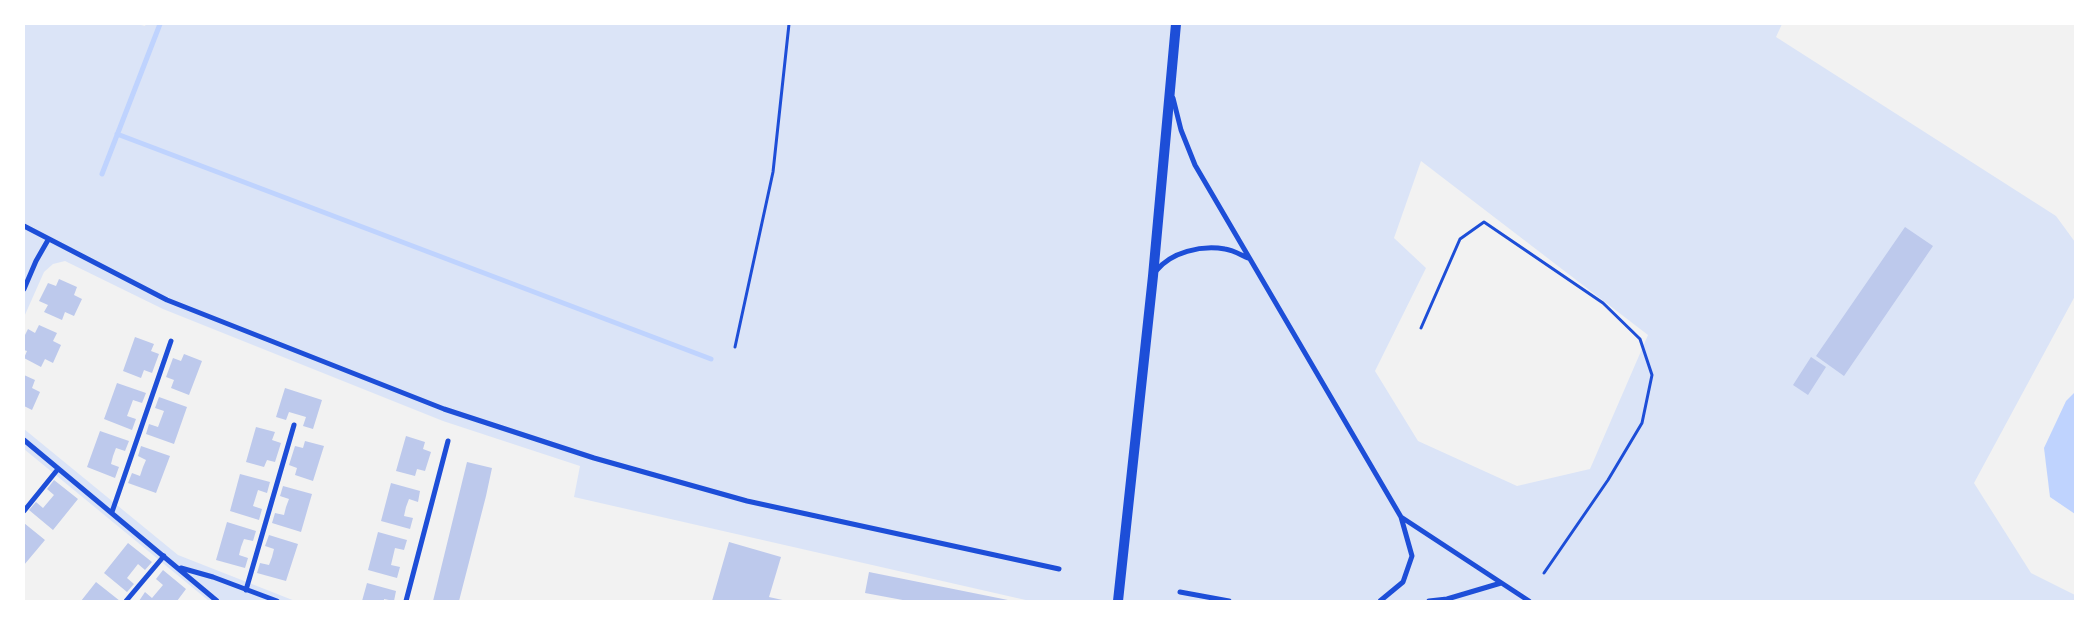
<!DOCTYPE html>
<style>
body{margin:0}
#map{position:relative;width:2099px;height:625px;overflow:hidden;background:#f2f2f2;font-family:Signika,sans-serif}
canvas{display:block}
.frame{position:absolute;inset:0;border:25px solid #fff;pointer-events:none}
</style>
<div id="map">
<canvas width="2099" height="625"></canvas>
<div class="frame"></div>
</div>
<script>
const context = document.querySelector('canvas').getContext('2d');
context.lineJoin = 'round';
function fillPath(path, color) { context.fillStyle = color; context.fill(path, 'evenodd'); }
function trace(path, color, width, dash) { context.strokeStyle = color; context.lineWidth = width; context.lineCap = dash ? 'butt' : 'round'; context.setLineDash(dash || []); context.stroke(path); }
fillPath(new Path2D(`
 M 24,24 L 137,24 L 145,26 L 146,24 L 1782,24 L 1776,37 L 2056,216 L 2075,242 L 2075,296 L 1974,483 L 2031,573 L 2075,595 L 2075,601 L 1030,601 L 574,497 L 580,466 L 443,421 L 163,309 L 65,261 L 53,264 L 44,272 L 24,317 ZM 1421,161 L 1648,335 L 1590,469 L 1517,486 L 1418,441 L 1375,371 L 1426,268 L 1394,238 Z
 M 24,429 L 178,555 L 295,601 L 209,601 L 24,449 Z`), '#dbe4f7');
fillPath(new Path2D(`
 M 2075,392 L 2075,514 L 2050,497 L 2044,448 L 2066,401 Z`), '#bfd3fe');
trace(new Path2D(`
 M 117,134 L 711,359
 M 102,174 L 160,24`), '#bfd3fe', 5);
fillPath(new Path2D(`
 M 1905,227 L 1933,246 L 1844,376 L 1816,356 Z
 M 59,279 L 77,287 L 74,295 L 82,299 L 74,316 L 65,312 L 62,320 L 44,312 L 48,305 L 39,301 L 48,283 L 56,286 Z
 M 39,325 L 57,333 L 53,341 L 61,345 L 53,363 L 45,359 L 41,367 L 24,358 L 27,351 L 24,350 L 24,337 L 28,329 L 35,333 Z
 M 135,337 L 154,344 L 151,351 L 159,354 L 152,373 L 144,370 L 141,378 L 123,371 Z
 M 184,354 L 202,361 L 189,395 L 171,388 L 174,380 L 166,377 L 173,358 L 181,361 Z
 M 1811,357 L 1826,367 L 1808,395 L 1793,385 Z
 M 24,375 L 35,380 L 32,388 L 40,392 L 32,410 L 24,406 Z
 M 117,383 L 146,393 L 142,403 L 133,400 L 127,416 L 136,419 L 132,430 L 104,419 Z
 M 285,388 L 322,400 L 313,429 L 303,426 L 306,417 L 289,412 L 286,420 L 276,417 Z
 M 159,397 L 187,407 L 174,444 L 146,434 L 149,424 L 158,427 L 164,411 L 155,408 Z
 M 256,427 L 275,432 L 272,440 L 281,443 L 275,462 L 267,460 L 264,467 L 246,462 Z
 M 100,431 L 129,441 L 125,451 L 116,448 L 113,456 L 111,464 L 119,467 L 115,478 L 87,467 Z
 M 406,436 L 425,442 L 423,449 L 431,452 L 425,471 L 417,469 L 415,476 L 396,471 Z
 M 305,441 L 324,446 L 313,481 L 295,475 L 297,468 L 289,465 L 295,446 L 303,448 Z
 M 141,446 L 170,456 L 156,493 L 128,483 L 132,473 L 140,476 L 143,467 L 146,460 L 138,456 Z
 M 467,462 L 492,468 L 486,496 L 459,601 L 433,601 Z
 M 240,474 L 270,482 L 267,493 L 258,490 L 253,506 L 262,509 L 259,520 L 230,511 Z
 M 54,480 L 78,499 L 53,530 L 29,510 L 36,502 L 43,508 L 54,495 L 47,489 Z
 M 391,483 L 420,491 L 418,502 L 409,499 L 406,507 L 404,516 L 413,518 L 410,529 L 381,521 Z
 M 283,486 L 312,494 L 301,532 L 272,523 L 275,513 L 284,515 L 286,507 L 289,499 L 280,496 Z
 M 227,522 L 256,531 L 253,541 L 244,539 L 241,547 L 239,555 L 248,558 L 245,568 L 216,560 Z
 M 24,523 L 45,540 L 24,565 Z
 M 378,532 L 407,540 L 404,550 L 395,548 L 391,565 L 400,567 L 397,578 L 368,570 Z
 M 269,535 L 298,544 L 286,581 L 257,573 L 260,563 L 269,565 L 272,557 L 274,549 L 265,546 Z
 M 729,542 L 781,557 L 769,597 L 787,601 L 712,601 Z
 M 128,543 L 152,562 L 145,570 L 138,564 L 127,578 L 134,584 L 127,592 L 104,573 Z
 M 163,570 L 186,589 L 177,601 L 139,601 L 145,592 L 152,598 L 163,585 L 156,579 Z
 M 869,572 L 1008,600 L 1008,601 L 908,601 L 865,593 Z
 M 96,582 L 120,601 L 81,601 Z
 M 367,583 L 396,591 L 394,601 L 384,599 L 384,601 L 362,601 Z`), '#bdc9ec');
trace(new Path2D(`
 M 1421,328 L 1460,239 L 1484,222 L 1603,303 L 1640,339 L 1652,375 L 1642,423 L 1608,480 L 1544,573
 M 735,347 L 773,172 L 789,24`), '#1d4ed8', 3);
trace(new Path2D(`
 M 1173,98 L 1181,130 L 1195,165 L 1401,517 L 1529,601
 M 24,226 L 167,300 L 444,409 L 594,458 L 747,501 L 1059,569
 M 1156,271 C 1171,252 1201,245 1225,249 C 1233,250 1241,255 1248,258
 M 24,289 L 36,261 L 48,240
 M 24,440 L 217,601
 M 24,511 L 58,469
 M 112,512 L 171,341
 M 181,568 L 213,577 L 277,601
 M 246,590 L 294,425
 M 1180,592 L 1229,601
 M 126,601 L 164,556
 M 406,601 L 448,441
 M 1380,601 L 1403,582 L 1412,556 L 1401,517
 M 1429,601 L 1447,599 L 1501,583`), '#1d4ed8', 5);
trace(new Path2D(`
 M 1118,601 L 1153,276 L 1176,24`), '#1d4ed8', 10);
</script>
